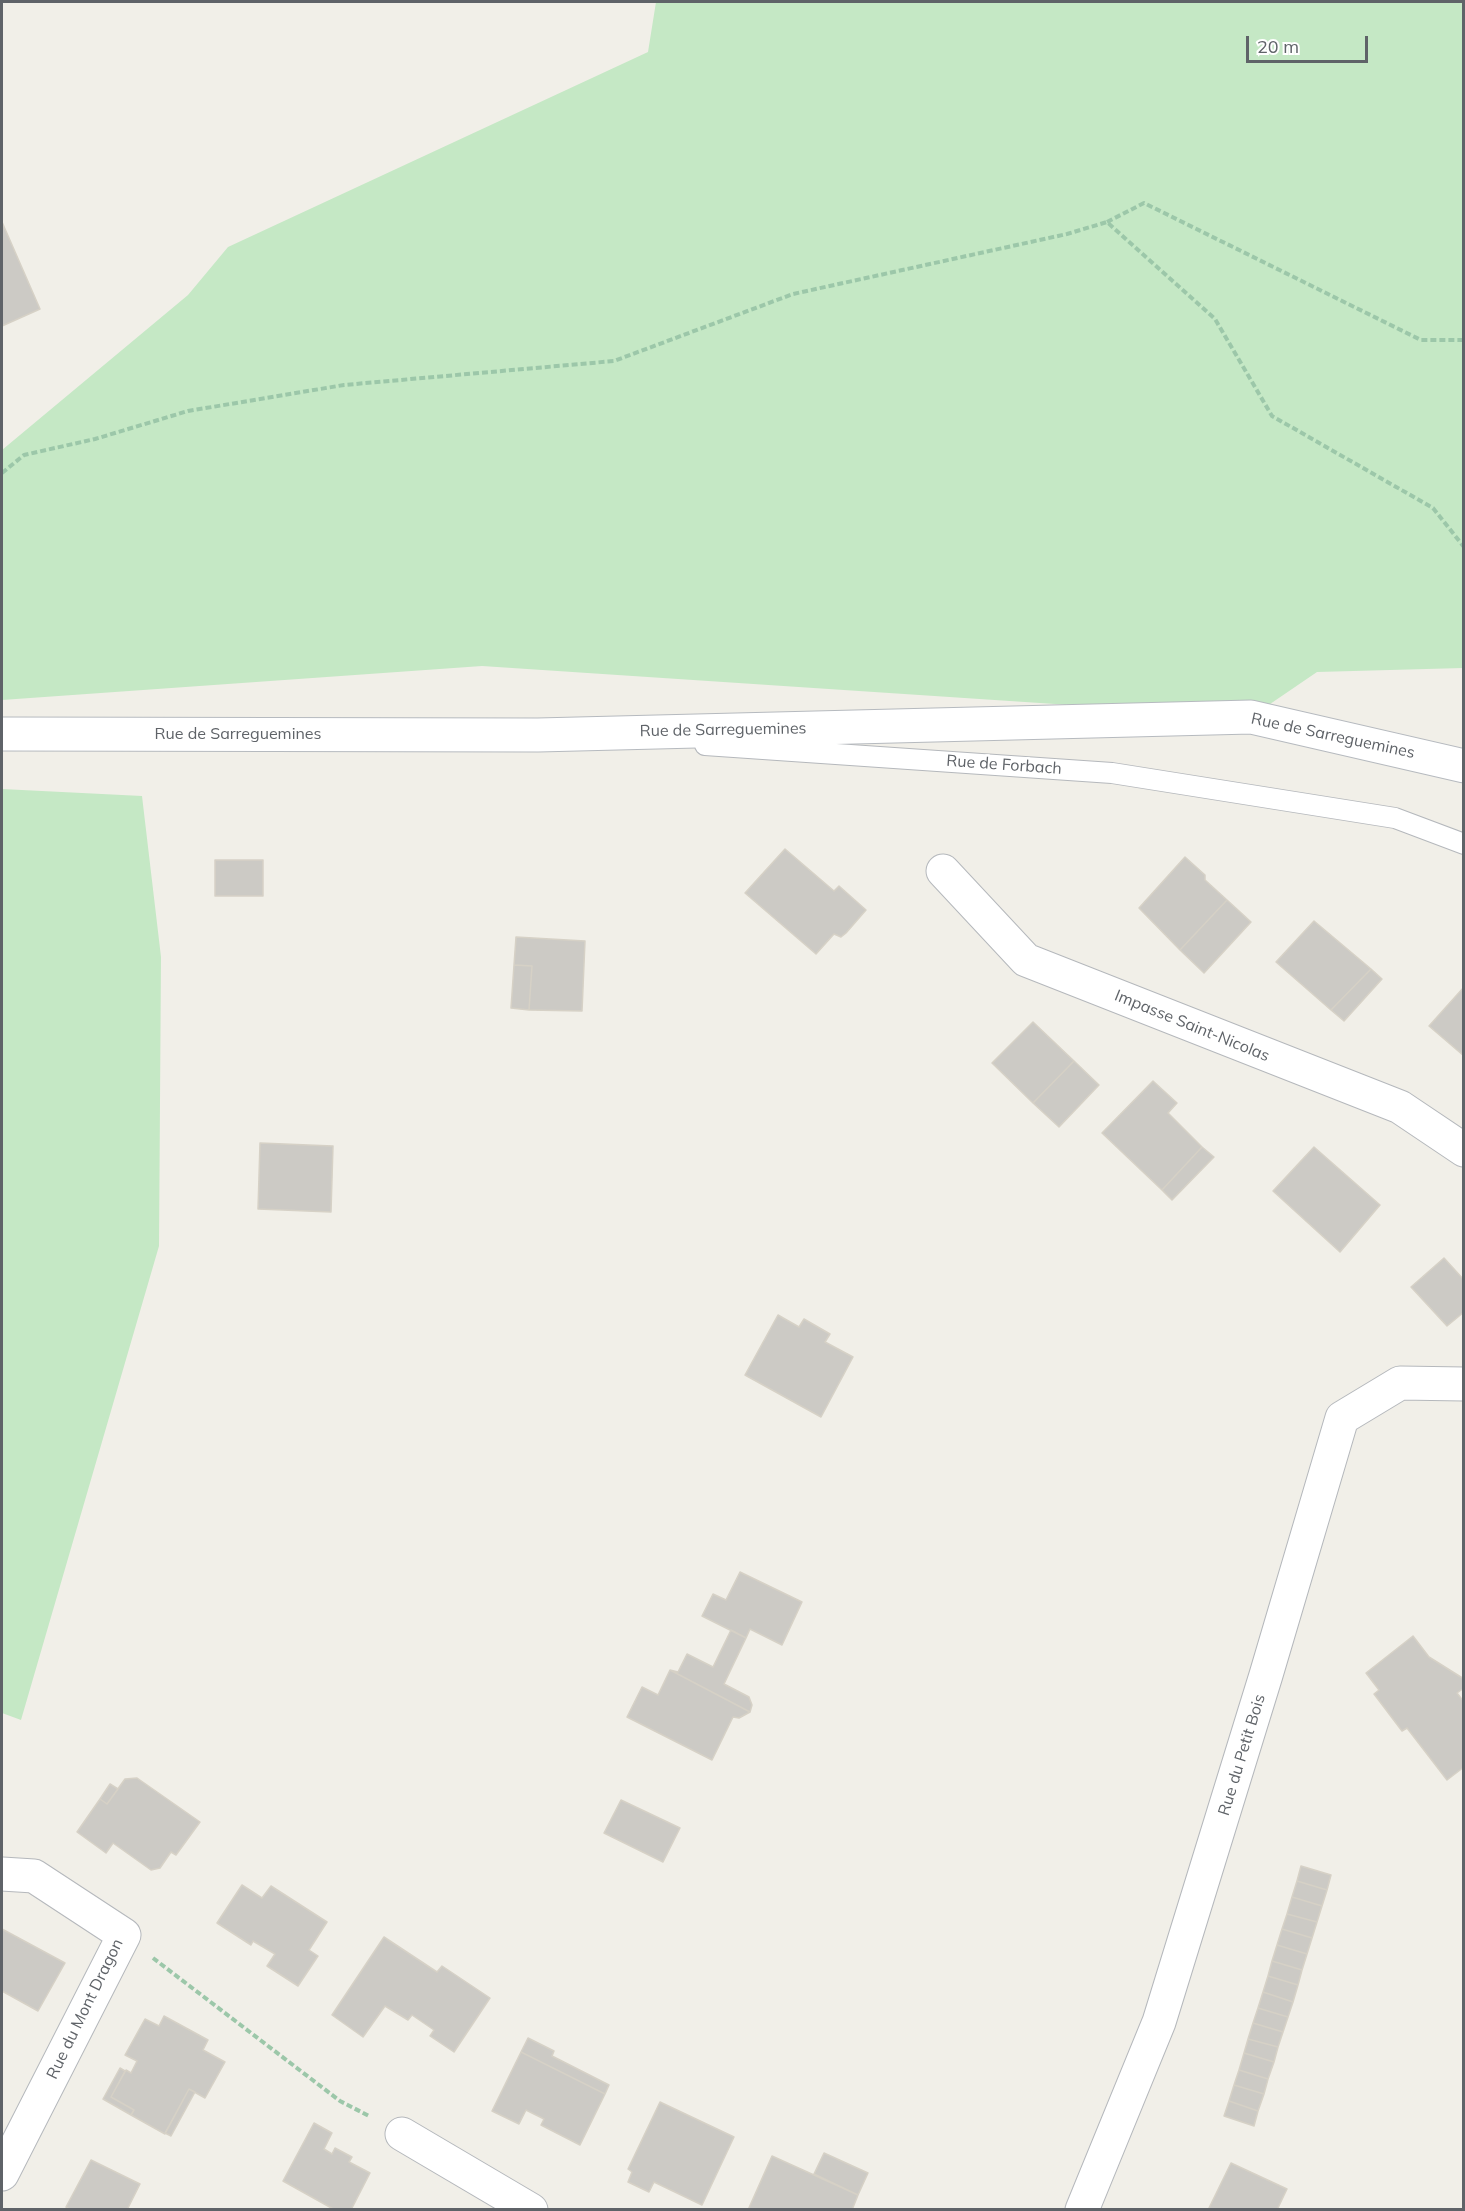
<!DOCTYPE html>
<style>
body{margin:0}
#map{position:relative;width:1465px;height:2211px;overflow:hidden;background:#f1efe8;font-family:Mulish,sans-serif}
canvas{display:block}
.frame{position:absolute;inset:0;border:3px solid #5f6368;pointer-events:none}
.scale{position:absolute;left:1246px;top:36px;width:122px;height:27px;box-sizing:border-box;border:3px solid #5f6368;border-top:0;padding-left:8px;font-size:18px;line-height:21px;white-space:nowrap;color:#5f6368;-webkit-text-stroke:4px #fff;paint-order:stroke}
</style>
<div id="map">
<canvas width="1465" height="2211"></canvas>
<div class="frame"></div>
<div class="scale">20 m</div>
</div>
<script>
const context = document.querySelector('canvas').getContext('2d');
context.lineJoin = 'round';
function fillPath(path, color) { context.fillStyle = color; context.fill(path, 'evenodd'); }
function trace(path, color, width, dash) { context.strokeStyle = color; context.lineWidth = width; context.lineCap = dash ? 'butt' : 'round'; context.setLineDash(dash || []); context.stroke(path); }
function write(font, color, halo, rows, align = 'center') {
  context.font = font + ' Mulish,sans-serif'; context.lineWidth = 5; context.setLineDash([]); context.textBaseline = 'middle'; context.strokeStyle = halo; context.fillStyle = color; for (const [text, x, y, turn = 0] of rows) {
    context.save(); context.translate(x, y); context.rotate((+turn || 0) * Math.PI / 180); context.textAlign = isNaN(turn) ? turn : align; if (halo) context.strokeText(text, 0, 0); context.fillText(text, 0, 0); context.restore();
  }
}
fillPath(new Path2D(`
 M 656,2 L 1463,2 L 1463,668 L 1317,672 L 1251,717 L 482,666 L 2,700 L 2,450 L 188,295 L 228,247 L 648,52 Z
 M 2,789 L 142,796 L 161,957 L 159,1246 L 21,1720 L 2,1713 Z`), '#c5e8c5');
const building = new Path2D(`
 M 2,222 L 40,309 L 2,326 Z
 M 785,849 L 834,891 L 839,886 L 866,910 L 846,933 L 841,937 L 834,934 L 816,954 L 745,893 Z
 M 1185,857 L 1205,875 L 1205,880 L 1227,900 L 1180,950 L 1139,908 Z
 M 215,860 L 263,860 L 263,896 L 215,896 Z
 M 1227,900 L 1251,922 L 1204,973 L 1180,950 Z
 M 1314,921 L 1371,969 L 1331,1010 L 1276,962 Z
 M 516,937 L 585,941 L 582,1011 L 529,1010 L 532,966 L 514,965 Z
 M 514,965 L 532,966 L 529,1010 L 511,1008 Z
 M 1371,969 L 1382,979 L 1344,1021 L 1331,1010 Z
 M 1464,987 L 1464,1056 L 1429,1026 Z
 M 1033,1022 L 1074,1061 L 1033,1103 L 992,1063 Z
 M 1074,1061 L 1099,1085 L 1059,1127 L 1033,1103 Z
 M 1153,1081 L 1177,1103 L 1168,1113 L 1202,1147 L 1162,1190 L 1102,1133 Z
 M 260,1143 L 333,1146 L 331,1212 L 258,1209 Z
 M 1202,1147 L 1214,1157 L 1172,1200 L 1162,1190 Z
 M 1314,1147 L 1380,1205 L 1340,1252 L 1273,1191 Z
 M 1444,1258 L 1464,1280 L 1464,1312 L 1447,1326 L 1411,1287 Z
 M 778,1315 L 799,1327 L 804,1319 L 830,1334 L 825,1342 L 853,1357 L 821,1417 L 745,1375 Z
 M 740,1572 L 802,1602 L 782,1645 L 750,1629 L 746,1638 L 702,1616 L 713,1594 L 726,1600 Z
 M 731,1630 L 746,1638 L 724,1684 L 749,1697 L 752,1705 L 750,1712 L 670,1670 L 678,1672 L 687,1654 L 713,1667 Z
 M 1413,1636 L 1429,1657 L 1464,1679 L 1464,1688 L 1457,1693 L 1464,1702 L 1464,1767 L 1447,1780 L 1407,1728 L 1402,1731 L 1374,1694 L 1379,1690 L 1366,1673 Z
 M 670,1670 L 750,1712 L 739,1718 L 733,1717 L 712,1760 L 627,1717 L 642,1687 L 658,1695 Z
 M 137,1778 L 200,1822 L 176,1855 L 171,1852 L 160,1868 L 151,1870 L 113,1843 L 106,1853 L 77,1832 L 100,1799 L 107,1804 L 125,1779 Z
 M 110,1784 L 118,1789 L 107,1804 L 100,1799 Z
 M 621,1800 L 680,1828 L 663,1862 L 604,1833 Z
 M 1301,1866 L 1331,1875 L 1327,1890 L 1297,1881 Z
 M 1297,1881 L 1327,1890 L 1322,1906 L 1292,1897 Z
 M 242,1885 L 262,1898 L 271,1886 L 327,1922 L 309,1950 L 318,1956 L 298,1986 L 267,1966 L 275,1954 L 253,1941 L 251,1945 L 217,1923 Z
 M 1292,1897 L 1322,1906 L 1317,1922 L 1287,1914 Z
 M 1287,1914 L 1317,1922 L 1312,1938 L 1282,1929 Z
 M 2,1929 L 65,1963 L 38,2011 L 2,1991 Z
 M 1282,1929 L 1312,1938 L 1307,1954 L 1277,1945 Z
 M 384,1937 L 437,1972 L 442,1966 L 490,1998 L 454,2052 L 430,2036 L 434,2030 L 412,2015 L 408,2020 L 385,2006 L 363,2037 L 332,2015 Z
 M 1277,1945 L 1307,1954 L 1302,1970 L 1272,1961 Z
 M 1272,1961 L 1302,1970 L 1298,1985 L 1268,1976 Z
 M 1268,1976 L 1298,1985 L 1293,2002 L 1263,1992 Z
 M 1263,1992 L 1293,2002 L 1288,2017 L 1258,2008 Z
 M 1258,2008 L 1288,2017 L 1283,2032 L 1253,2023 Z
 M 164,2016 L 208,2040 L 203,2050 L 225,2062 L 205,2098 L 189,2089 L 165,2134 L 131,2115 L 134,2110 L 111,2097 L 126,2070 L 131,2073 L 137,2061 L 125,2055 L 145,2019 L 159,2026 Z
 M 1253,2023 L 1283,2032 L 1278,2047 L 1248,2039 Z
 M 528,2038 L 554,2051 L 552,2056 L 609,2085 L 605,2094 L 521,2052 Z
 M 1248,2039 L 1278,2047 L 1274,2062 L 1244,2053 Z
 M 521,2052 L 605,2094 L 580,2145 L 541,2125 L 544,2119 L 526,2110 L 519,2124 L 492,2111 Z
 M 1244,2053 L 1274,2062 L 1268,2079 L 1239,2070 Z
 M 120,2068 L 125,2071 L 111,2097 L 134,2110 L 131,2115 L 103,2099 Z
 M 1239,2070 L 1268,2079 L 1264,2094 L 1234,2085 Z
 M 1234,2085 L 1264,2094 L 1258,2111 L 1229,2101 Z
 M 189,2089 L 195,2092 L 171,2136 L 165,2133 Z
 M 1229,2101 L 1258,2111 L 1254,2126 L 1224,2116 Z
 M 660,2102 L 734,2137 L 702,2205 L 654,2182 L 649,2192 L 628,2182 L 632,2172 L 628,2169 Z
 M 314,2123 L 332,2133 L 324,2149 L 332,2154 L 335,2148 L 352,2157 L 349,2162 L 370,2173 L 351,2210 L 335,2210 L 283,2181 Z
 M 824,2153 L 868,2173 L 858,2195 L 814,2174 Z
 M 772,2156 L 858,2195 L 852,2210 L 748,2210 Z
 M 91,2160 L 140,2184 L 127,2210 L 71,2210 L 66,2207 Z
 M 1231,2163 L 1287,2189 L 1277,2210 L 1208,2210 Z`);
fillPath(building, '#cccac5');
trace(building, '#d6d1c6', 1.5);
const lane = new Path2D(`
 M 705,745 L 1112,773 L 1395,818 L 1464,844`);
const street = new Path2D(`
 M 943,871 L 1026,960 L 1400,1107 L 1464,1150
 M 2,1874 L 34,1876 L 124,1935 L 2,2174
 M 402,2134 L 531,2210
 M 1082,2210 L 1159,2022 L 1266,1675 L 1342,1418 L 1400,1383 L 1464,1384`);
const secondary = new Path2D(`
 M 2,734 L 538,735 L 1251,717 L 1464,766`);
trace(lane, '#b5b8bc', 22);
trace(street, '#b5b8bc', 35);
trace(secondary, '#b6babf', 35);
trace(new Path2D(`
 M 1107,222 L 1144,203 L 1421,340 L 1464,340
 M 2,473 L 24,455 L 95,439 L 188,411 L 344,385 L 614,361 L 793,294 L 1067,234 L 1107,222 L 1215,319 L 1272,416 L 1433,508 L 1464,547
 M 153,1958 L 340,2101 L 369,2116`), '#9cc7a9', 4, [6, 3]);
trace(lane, '#fff', 20);
trace(street, '#fff', 33);
trace(secondary, '#fff', 33);
write('16px', '#5f6368', '#fff', [
 ["Rue de Sarreguemines",723,730,-1],
 ["Rue de Sarreguemines",238,734],
 ["Rue de Sarreguemines",1333,736,12],
 ["Rue de Forbach",1004,765,4],
 ["Impasse Saint-Nicolas",1192,1026,22],
 ["Rue du Petit Bois",1242,1755,-73],
 ["Rue du Mont Dragon",85,2009,-64]
]);
</script>
